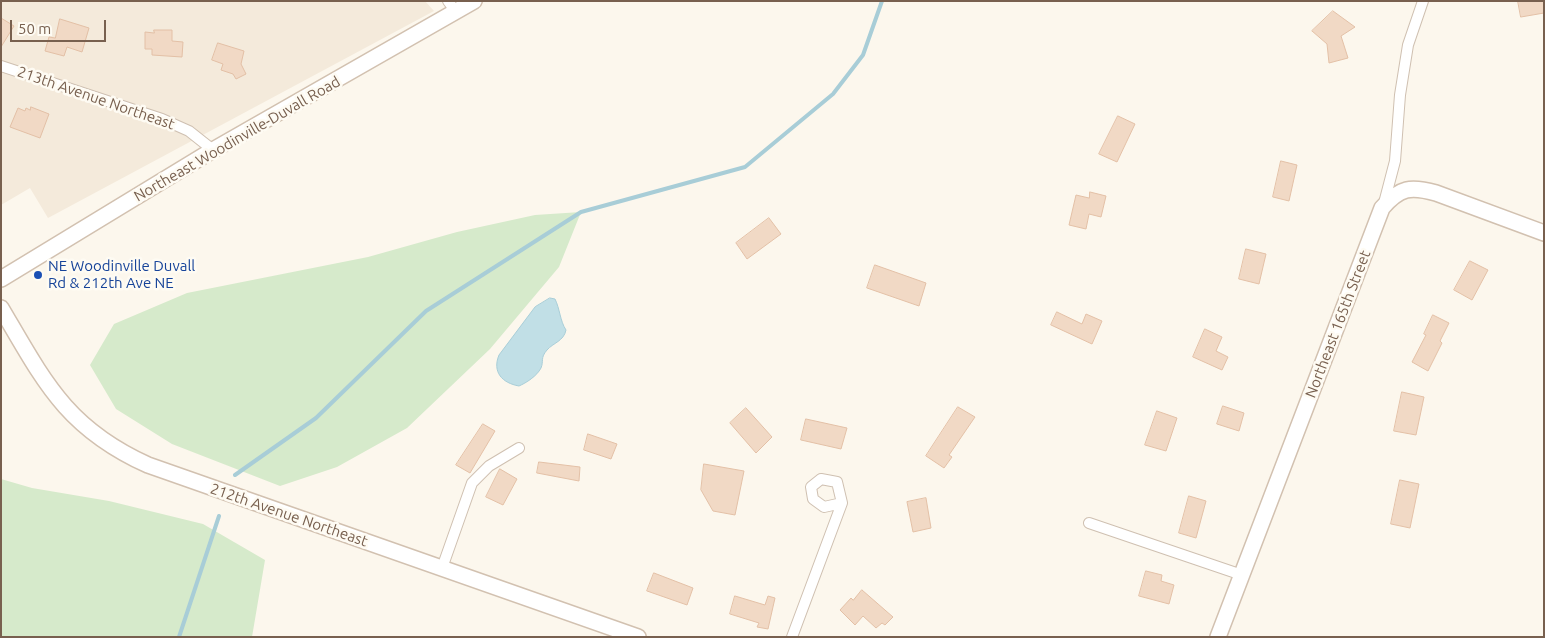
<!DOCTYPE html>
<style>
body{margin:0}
#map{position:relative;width:1545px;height:638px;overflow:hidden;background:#fcf7ed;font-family:Ubuntu,sans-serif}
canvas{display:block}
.frame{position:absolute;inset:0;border:2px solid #78604f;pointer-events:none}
.scale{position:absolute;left:10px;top:20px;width:96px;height:22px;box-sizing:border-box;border:2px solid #78604f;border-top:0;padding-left:6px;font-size:15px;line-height:18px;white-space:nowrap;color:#78604f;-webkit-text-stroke:4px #fefbf3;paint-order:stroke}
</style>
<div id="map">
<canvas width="1545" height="638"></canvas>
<div class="frame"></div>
<div class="scale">50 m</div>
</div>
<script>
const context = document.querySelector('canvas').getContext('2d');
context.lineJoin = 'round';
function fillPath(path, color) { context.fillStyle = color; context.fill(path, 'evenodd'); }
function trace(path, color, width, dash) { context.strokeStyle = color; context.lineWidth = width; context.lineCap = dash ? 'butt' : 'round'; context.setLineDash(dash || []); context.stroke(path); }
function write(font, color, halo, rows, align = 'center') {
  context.font = font + ' Ubuntu,sans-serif'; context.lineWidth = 5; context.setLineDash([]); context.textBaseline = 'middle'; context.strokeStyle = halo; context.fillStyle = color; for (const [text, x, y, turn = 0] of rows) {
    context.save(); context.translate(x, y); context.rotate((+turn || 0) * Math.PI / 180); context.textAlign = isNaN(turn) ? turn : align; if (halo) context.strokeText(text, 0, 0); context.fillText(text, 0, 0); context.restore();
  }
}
fillPath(new Path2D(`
 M 1,1 L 425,1 L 434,11 L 48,218 L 30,188 L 1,205 Z`), '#f4eadb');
fillPath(new Path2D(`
 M 581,212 L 559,267 L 490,349 L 407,428 L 337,467 L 280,486 L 172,444 L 116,409 L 90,365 L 114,324 L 187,293 L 368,257 L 457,232 L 535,215 Z
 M 1,479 L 32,488 L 109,501 L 203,524 L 265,560 L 252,637 L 1,637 Z`), '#d6eacb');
const water = new Path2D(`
 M 550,298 L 555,299 C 560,309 560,321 566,330 C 564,341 553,343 547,350 C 540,358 544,361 541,368 C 537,376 526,383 519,386 C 502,383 492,372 499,355 L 535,307 Z`);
fillPath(water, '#c1dfe6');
trace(water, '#a8cdd7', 1);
trace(new Path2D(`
 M 235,475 L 316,418 L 426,311 L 581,212 L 745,167 L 833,94 L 863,55 L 882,1
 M 179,637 L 219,516`), '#a8cdd7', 4);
const building = new Path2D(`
 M 1518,1 L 1544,1 L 1544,13 L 1521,17 Z
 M 1333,11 L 1355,27 L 1341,36 L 1348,58 L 1329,63 L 1327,44 L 1312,31 Z
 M 1,18 L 14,26 L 1,47 Z
 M 60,19 L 89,28 L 82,52 L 67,47 L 64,56 L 45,51 L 49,37 L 55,38 Z
 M 154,30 L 172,30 L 172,41 L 183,42 L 182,57 L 152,55 L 152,49 L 145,49 L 145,32 L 154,33 Z
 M 218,43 L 244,51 L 241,64 L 246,74 L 236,79 L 233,74 L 221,70 L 223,64 L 212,60 Z
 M 31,107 L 49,114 L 40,138 L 10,127 L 18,108 L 25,111 L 26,108 L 30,110 Z
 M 1118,116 L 1135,124 L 1117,162 L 1099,154 Z
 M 1281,161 L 1297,165 L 1289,201 L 1273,197 Z
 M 1090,192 L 1106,196 L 1101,217 L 1089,214 L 1086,229 L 1069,225 L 1076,195 L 1089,198 Z
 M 769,218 L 781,234 L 747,259 L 736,243 Z
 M 1246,249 L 1266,254 L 1259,284 L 1239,279 Z
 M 1470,261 L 1488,270 L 1472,300 L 1454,290 Z
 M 875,265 L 926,283 L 919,306 L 867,288 Z
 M 1057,312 L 1082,324 L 1086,314 L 1102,321 L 1092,344 L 1051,325 Z
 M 1433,315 L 1449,323 L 1440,341 L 1442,343 L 1428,371 L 1412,362 L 1426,335 L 1424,334 Z
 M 1205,329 L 1222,337 L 1216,351 L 1228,357 L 1222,370 L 1193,357 Z
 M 1402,392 L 1424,397 L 1416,435 L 1394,431 Z
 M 1223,406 L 1244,413 L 1239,431 L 1217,424 Z
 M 958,407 L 975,417 L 949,455 L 952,457 L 944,468 L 926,456 Z
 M 746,408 L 772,437 L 756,453 L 730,423 Z
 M 1157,411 L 1177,418 L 1166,451 L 1145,445 Z
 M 806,419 L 847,428 L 841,449 L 801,440 Z
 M 483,424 L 495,431 L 470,473 L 456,465 Z
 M 588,434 L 617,444 L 611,459 L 584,450 Z
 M 539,462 L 580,467 L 579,481 L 537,473 Z
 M 704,464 L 744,471 L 735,515 L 713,511 L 701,490 Z
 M 500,469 L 517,479 L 503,505 L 486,497 Z
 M 1400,480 L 1419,484 L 1410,528 L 1391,524 Z
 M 1189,496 L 1206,501 L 1196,538 L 1179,533 Z
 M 926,498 L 931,528 L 913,532 L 907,502 Z
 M 1146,571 L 1162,575 L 1161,581 L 1174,585 L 1169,604 L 1139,596 Z
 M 654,573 L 693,588 L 687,605 L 647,591 Z
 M 862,590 L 893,617 L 885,625 L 882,623 L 876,628 L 863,616 L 855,625 L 840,610 L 851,598 L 853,600 Z
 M 735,596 L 765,605 L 768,596 L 775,598 L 768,629 L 757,627 L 759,623 L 730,614 Z`);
fillPath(building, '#f1d9c5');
trace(building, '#e3c0a6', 1);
const street = new Path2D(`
 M 448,1 L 456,12
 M 1,66 L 162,119 L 189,131 L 213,150
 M 1383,207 L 1395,161 L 1400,95 L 1408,45 L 1423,1
 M 1089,523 L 1242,575
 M 442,568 L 472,483 L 489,466 L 519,448
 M 792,637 L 842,503 L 837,482 L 821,479 L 811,487 L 813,499 L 824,507 L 842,503`);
const secondary = new Path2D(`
 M 1,279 L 213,150 L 474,1
 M 1,308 C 44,381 66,428 148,465 L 638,637
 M 1218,637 L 1382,208 C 1400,187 1411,186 1436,193 L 1544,233`);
trace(street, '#cfc0b1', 12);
trace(secondary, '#d2c1b0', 18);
trace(street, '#fff', 10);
trace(secondary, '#fff', 15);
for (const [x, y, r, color] of [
 [38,275,5,"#1a4fb4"]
]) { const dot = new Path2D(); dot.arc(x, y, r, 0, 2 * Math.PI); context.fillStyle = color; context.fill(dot); trace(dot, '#fefbf3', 2); }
write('15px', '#78604f', '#fefbf3', [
 ["213th Avenue Northeast",96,98,19],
 ["Northeast Woodinville-Duvall Road",237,139,-30],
 ["Northeast 165th Street",1338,324,-69],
 ["212th Avenue Northeast",289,515,19]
]);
write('15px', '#164399', '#fefbf3', [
 ["NE Woodinville Duvall",48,266],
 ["Rd & 212th Ave NE",48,283]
], 'left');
</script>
